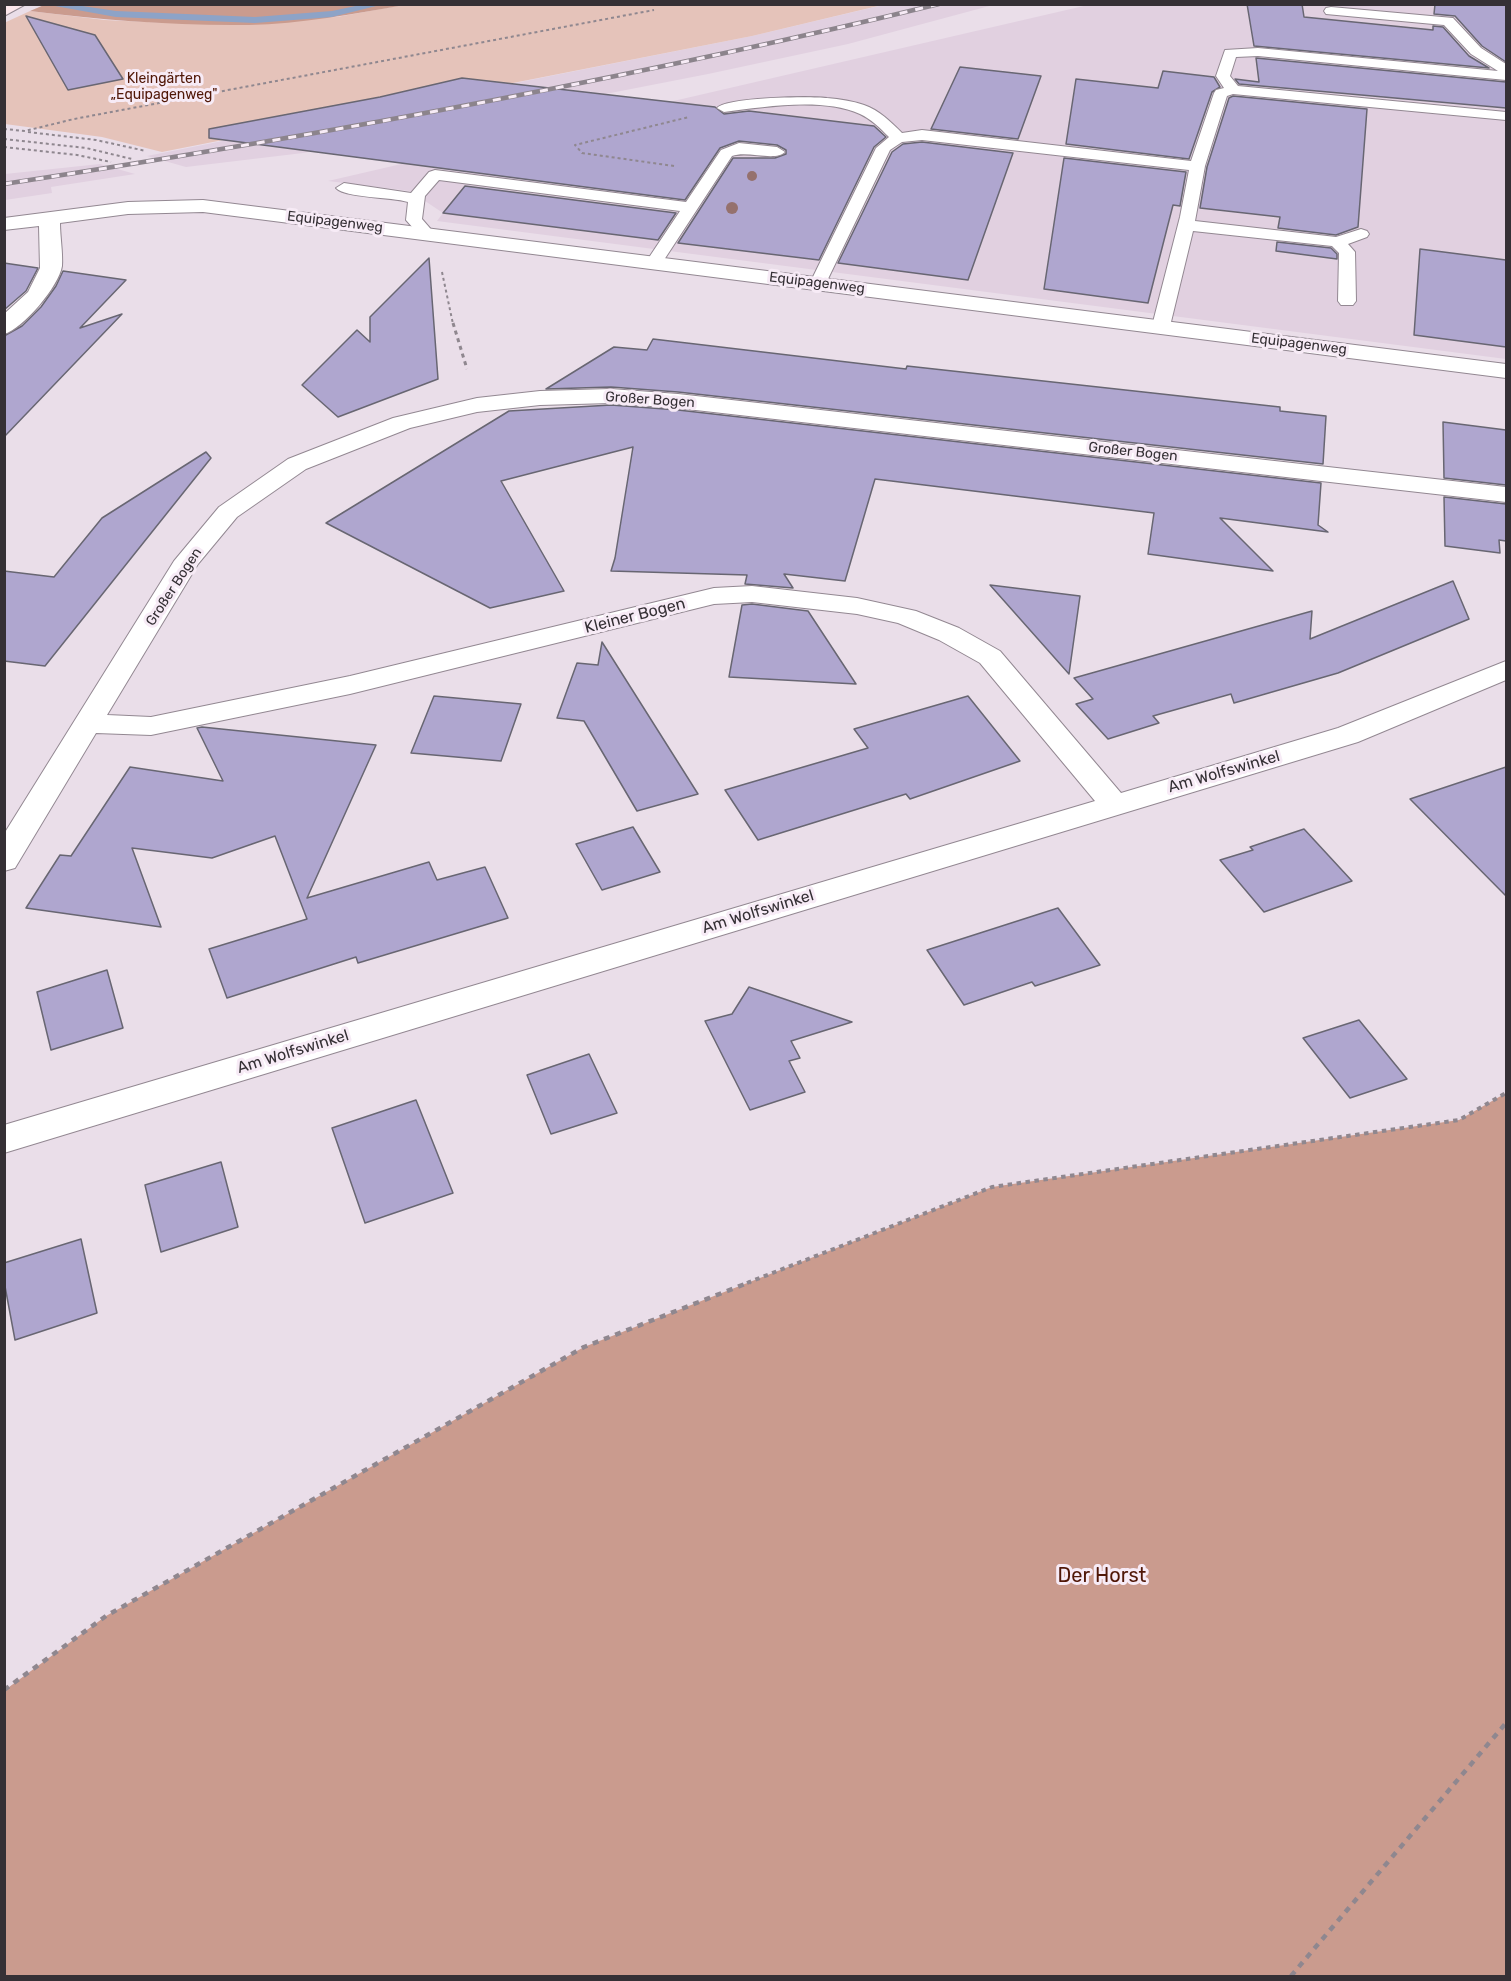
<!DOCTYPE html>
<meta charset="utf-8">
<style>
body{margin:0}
#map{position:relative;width:1511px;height:1981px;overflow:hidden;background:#eadee9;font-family:Rubik,sans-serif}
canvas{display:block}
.frame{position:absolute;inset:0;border:6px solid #353035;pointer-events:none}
</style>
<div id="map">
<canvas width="1511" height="1981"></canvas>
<div class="frame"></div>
</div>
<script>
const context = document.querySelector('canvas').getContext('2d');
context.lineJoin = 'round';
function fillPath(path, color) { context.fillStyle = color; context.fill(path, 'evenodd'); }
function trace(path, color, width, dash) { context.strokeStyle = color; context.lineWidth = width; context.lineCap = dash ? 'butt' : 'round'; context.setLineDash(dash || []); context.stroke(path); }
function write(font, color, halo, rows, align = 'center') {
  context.font = font + ' Rubik,sans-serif'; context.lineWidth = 6; context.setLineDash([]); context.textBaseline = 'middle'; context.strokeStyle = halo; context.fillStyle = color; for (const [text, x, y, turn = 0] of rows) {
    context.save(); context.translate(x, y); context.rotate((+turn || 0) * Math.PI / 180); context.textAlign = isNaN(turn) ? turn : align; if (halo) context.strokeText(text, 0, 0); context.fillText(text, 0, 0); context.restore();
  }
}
fillPath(new Path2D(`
 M 883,5 L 993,5 L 848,44 L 708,74 L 303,153 L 186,167 L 147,156 L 752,36 Z
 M 1088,5 L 1506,5 L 1506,359 L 437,221 L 443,213 L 410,191 L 328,181 Z
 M 100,164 L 135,174 L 51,187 L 52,193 L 5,200 L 5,174 Z`), '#e1d0e0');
fillPath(new Path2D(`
 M 408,4 L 882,5 L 752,36 L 162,152 L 102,137 L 5,124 L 4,23 L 30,11 L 105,20 L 168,23 L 337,17 Z`), '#e5c3ba');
fillPath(new Path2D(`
 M 44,5 L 402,4 L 404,5 C 353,14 301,24 249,25 C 176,26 103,20 30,11 Z
 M 1506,1093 L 1506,1976 L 5,1976 L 5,1690 L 106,1616 L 584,1347 L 992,1187 L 1459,1120 Z`), '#ca9b8e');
fillPath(new Path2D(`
 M 44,4 L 69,4 L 116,11 L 255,17 L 332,11 L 365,4 L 384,4 L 332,17 L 255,23 L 116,17 Z`), '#8da3c7');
const building = new Path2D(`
 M 1247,4 L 1302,4 L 1304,17 L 1433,30 L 1433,26 L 1443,27 L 1469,56 L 1489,68 L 1254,46 Z
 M 1435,4 L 1506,4 L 1506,62 L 1482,46 L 1455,16 L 1434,14 Z
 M 26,16 L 95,35 L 123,79 L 68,90 Z
 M 1256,58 L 1506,82 L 1506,108 L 1239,84 L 1235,79 L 1259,82 Z
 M 960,67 L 1041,76 L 1018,139 L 931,129 Z
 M 1163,71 L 1214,77 L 1220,87 L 1212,92 L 1189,159 L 1066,144 L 1076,79 L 1158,88 Z
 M 462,78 L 715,107 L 724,114 L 749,111 L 874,126 L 886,137 L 874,147 L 819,260 L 678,243 L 733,158 L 775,158 L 786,154 L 786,150 L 777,145 L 739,141 L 720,148 L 685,200 L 209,138 L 209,129 L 380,97 Z
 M 1233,96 L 1367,109 L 1358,227 L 1336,235 L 1278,228 L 1280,217 L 1200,208 L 1207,167 L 1229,98 Z
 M 922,142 L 1013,153 L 968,280 L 838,263 L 892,152 L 903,144 Z
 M 1064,158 L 1186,172 L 1180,206 L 1173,205 L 1148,303 L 1044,289 Z
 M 465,186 L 676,213 L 658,240 L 443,213 Z
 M 1277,242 L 1331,248 L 1337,254 L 1337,259 L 1276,251 Z
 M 1420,249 L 1506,260 L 1506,347 L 1414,335 Z
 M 429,258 L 438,379 L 338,417 L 302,385 L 357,330 L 370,342 L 370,317 Z
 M 4,263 L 38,268 L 26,291 L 4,310 Z
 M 63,271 L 126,280 L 80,328 L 122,314 L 4,437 L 4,336 L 22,326 L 41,307 L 56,286 Z
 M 653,339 L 906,369 L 907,366 L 1280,407 L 1280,411 L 1326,416 L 1323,464 L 678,392 L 611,387 L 546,389 L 614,347 L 647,350 Z
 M 611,405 L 678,410 L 1321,483 L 1318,525 L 1328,532 L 1220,518 L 1273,571 L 1148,554 L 1154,513 L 875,479 L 845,581 L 784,574 L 793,588 L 745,584 L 747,575 L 611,571 L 615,558 L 633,447 L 501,481 L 564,591 L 490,608 L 326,523 L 509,411 Z
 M 1443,422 L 1506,430 L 1506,485 L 1444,478 Z
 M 206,452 L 211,458 L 45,666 L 4,661 L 4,571 L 54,577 L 102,518 Z
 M 1444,497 L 1506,504 L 1506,541 L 1499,540 L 1500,553 L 1445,546 Z
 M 1453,581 L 1469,619 L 1338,673 L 1234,703 L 1231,694 L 1153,716 L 1159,723 L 1108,739 L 1076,704 L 1093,699 L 1074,678 L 1312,611 L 1310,639 Z
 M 990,585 L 1080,596 L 1069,674 Z
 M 752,604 L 808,611 L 856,684 L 729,677 L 742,605 Z
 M 602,642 L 698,794 L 637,811 L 584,721 L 557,718 L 577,663 L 598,665 Z
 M 434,696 L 521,704 L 501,761 L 411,753 Z
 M 968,696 L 1020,761 L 910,799 L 906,794 L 758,840 L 725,790 L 868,748 L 854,729 Z
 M 202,727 L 376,745 L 307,898 L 429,862 L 437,880 L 485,867 L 508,918 L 358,963 L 356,957 L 227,998 L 209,949 L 307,919 L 275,836 L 212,858 L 132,848 L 161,927 L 26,908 L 60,855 L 71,856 L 130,767 L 223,781 L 197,728 Z
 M 1506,767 L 1506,896 L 1410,799 Z
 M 633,827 L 660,872 L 602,890 L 576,844 Z
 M 1304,829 L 1352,881 L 1264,912 L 1220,860 L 1253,850 L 1250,847 Z
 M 1058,908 L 1100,965 L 1035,986 L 1032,982 L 964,1005 L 927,950 Z
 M 107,970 L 123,1028 L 51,1050 L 37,992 Z
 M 749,987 L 852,1022 L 791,1041 L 800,1058 L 789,1061 L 805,1092 L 750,1110 L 705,1021 L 732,1014 Z
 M 1359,1020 L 1407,1079 L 1350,1098 L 1303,1038 Z
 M 589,1054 L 617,1113 L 551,1134 L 527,1075 Z
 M 416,1100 L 453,1193 L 365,1223 L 332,1128 Z
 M 221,1162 L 238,1227 L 161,1252 L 145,1185 Z
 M 81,1239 L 97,1313 L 15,1340 L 4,1281 L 4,1263 Z`);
fillPath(building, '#afa6cf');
trace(building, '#686672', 1.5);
const lane = new Path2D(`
 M 1331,7 L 1453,18 L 1481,48 L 1506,64 L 1506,80 L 1258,56 L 1236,57 L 1230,76 L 1238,86 L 1506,112 L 1506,120 L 1233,94 L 1227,96 L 1205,166 L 1195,221 L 1336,237 L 1361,229 L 1367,231 L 1369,234 L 1367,237 L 1348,244 L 1355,252 L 1356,301 L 1353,305 L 1341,305 L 1338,301 L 1339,253 L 1332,246 L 1193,231 L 1170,326 L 1167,330 L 1155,330 L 1152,326 L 1180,217 L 1189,170 L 922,140 L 902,142 L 890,150 L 826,283 L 824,287 L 812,287 L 810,283 L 876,148 L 889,137 C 880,128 871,119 860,114 C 822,97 764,107 724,112 L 717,108 C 726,97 810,96 827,98 C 840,99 852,101 864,105 C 879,110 891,122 902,133 L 922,130 L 1191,161 L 1214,93 L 1216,90 L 1224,88 L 1216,76 L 1225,50 L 1258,48 L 1498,71 L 1471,54 L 1444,25 L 1326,14 L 1324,11 L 1326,8 Z
 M 739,143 L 777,147 L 785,152 C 775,162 747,150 732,156 L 660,266 L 654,267 L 646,262 L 680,211 L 439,180 L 425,196 L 422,219 L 435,234 L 427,239 L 421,237 L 406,220 L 408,202 C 392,197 345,198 336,188 L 344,183 L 411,193 L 429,172 L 435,170 L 686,202 L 721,150 Z`);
const street = new Path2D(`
 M 203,200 L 1506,364 L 1506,378 L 203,212 L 128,214 L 60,223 C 60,237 63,253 62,266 C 59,286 23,329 4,334 L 4,314 L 28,292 L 40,268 L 39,226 L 4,230 L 4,218 L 128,202 Z
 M 611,389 L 678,394 L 1506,487 L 1506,502 L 678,408 L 611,403 L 540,405 L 477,412 L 410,428 L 306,469 L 237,517 L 198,564 L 107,715 L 151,717 L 350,676 L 714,588 L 752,586 L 857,598 L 916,611 L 959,628 L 1000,651 L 1121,793 L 1338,728 L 1506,661 L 1506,680 L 1358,742 L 4,1153 L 4,1125 L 1095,801 L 980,663 L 939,640 L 898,623 L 857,614 L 752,602 L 714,604 L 350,694 L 151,735 L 96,733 L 15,868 L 4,871 L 4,834 L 174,561 L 219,507 L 288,459 L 393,418 L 477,398 L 540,391 Z`);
const secondary = new Path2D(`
 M 4,4 L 26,4 L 4,16 Z`);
trace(lane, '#938892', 2);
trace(street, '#938892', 2);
trace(secondary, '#938892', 2);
trace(new Path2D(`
 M 4,129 L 25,131 L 74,119 L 654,10
 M 28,132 L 96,140 L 146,151
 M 4,139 L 86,148 L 132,159
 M 4,147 L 77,155 L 111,162
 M 674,166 L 582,153 L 575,145 L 689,117
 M 442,272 L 453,324`), '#8f878f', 2, [3, 3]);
trace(new Path2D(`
 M 453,323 L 467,369`), '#8f878f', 3, [4, 4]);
trace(new Path2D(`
 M 747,1283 L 992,1187 L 1459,1120 L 1506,1093`), '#8f878f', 4, [4.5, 4.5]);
trace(new Path2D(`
 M 4,1690 L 106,1616 L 584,1347 L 750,1282
 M 1291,1976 L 1506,1723`), '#8f878f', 4.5, [6, 6]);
fillPath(lane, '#fff');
fillPath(street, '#fff');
fillPath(secondary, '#fce6ec');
const rail = new Path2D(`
 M 4,184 C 318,136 630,79 939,4`);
trace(rail, '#8c848c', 4.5);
trace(rail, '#f7ebf6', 3, [8]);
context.fillStyle = '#95716d';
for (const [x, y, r] of [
 [752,176,5],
 [732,208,6]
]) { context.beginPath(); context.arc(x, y, r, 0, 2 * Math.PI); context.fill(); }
write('14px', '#501707', '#f7ebf6', [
 ["Kleingärten",164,79],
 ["„Equipagenweg\"",164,95]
]);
write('14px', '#353035', '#f7ebf6', [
 ["Equipagenweg",335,222,7],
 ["Equipagenweg",817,283,7],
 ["Equipagenweg",1299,344,7],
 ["Großer Bogen",650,400,4],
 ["Großer Bogen",1133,452,6],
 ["Großer Bogen",174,587,-57]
]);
write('16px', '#353035', '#f7ebf6', [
 ["Kleiner Bogen",635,616,-14],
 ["Am Wolfswinkel",1224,772,-16],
 ["Am Wolfswinkel",758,912,-17],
 ["Am Wolfswinkel",293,1052,-17]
]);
write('20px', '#501707', '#f7ebf6', [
 ["Der Horst",1102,1576]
]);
</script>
